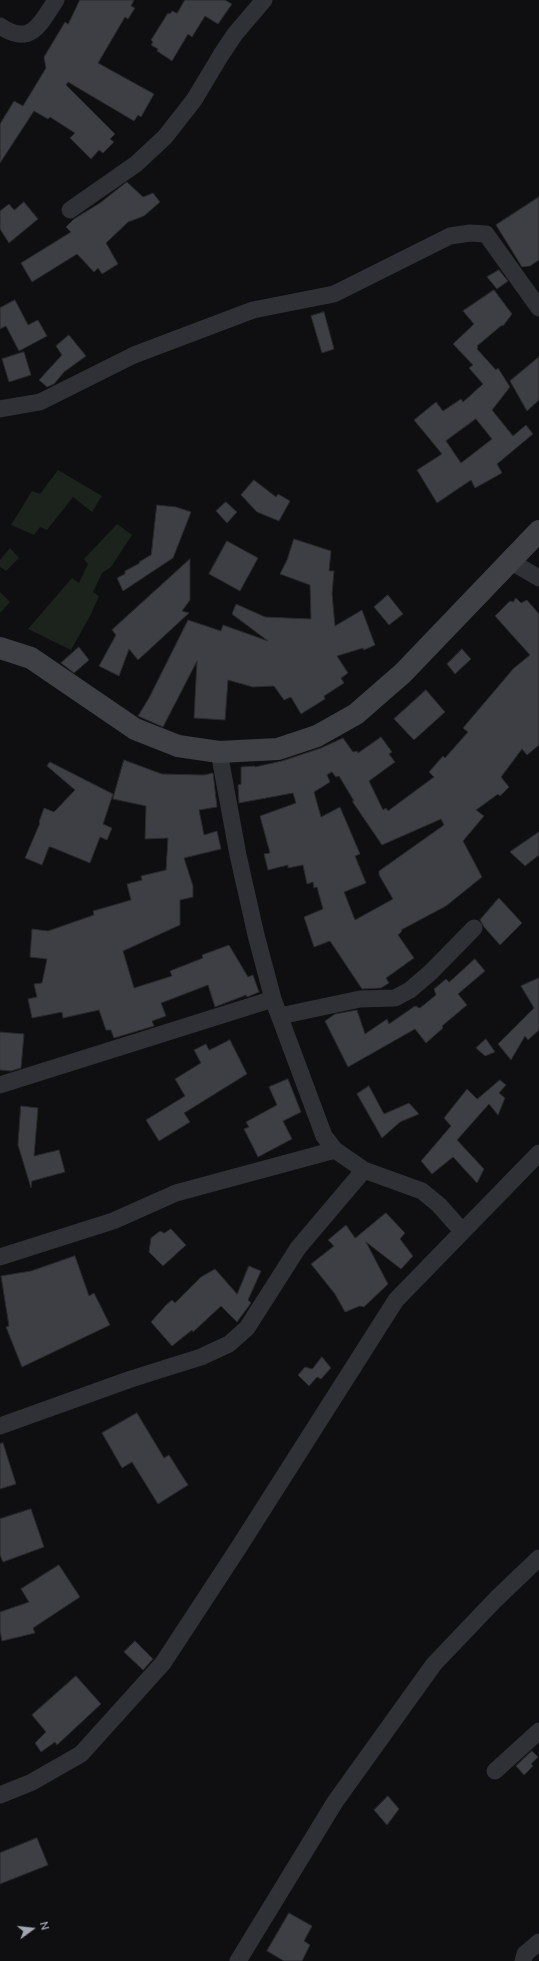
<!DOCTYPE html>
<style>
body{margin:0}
#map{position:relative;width:539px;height:1961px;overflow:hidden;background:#0f0f11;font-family:"Nunito Sans",sans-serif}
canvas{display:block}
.north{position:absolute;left:12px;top:1909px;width:40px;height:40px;-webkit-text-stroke:3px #0b0b0c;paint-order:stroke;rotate:75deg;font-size:11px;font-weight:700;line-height:16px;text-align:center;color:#a1a6b2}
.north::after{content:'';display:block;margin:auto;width:14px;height:18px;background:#a1a6b2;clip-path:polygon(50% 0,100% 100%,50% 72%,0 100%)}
</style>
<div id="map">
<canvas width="539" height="1961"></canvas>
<div class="north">N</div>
</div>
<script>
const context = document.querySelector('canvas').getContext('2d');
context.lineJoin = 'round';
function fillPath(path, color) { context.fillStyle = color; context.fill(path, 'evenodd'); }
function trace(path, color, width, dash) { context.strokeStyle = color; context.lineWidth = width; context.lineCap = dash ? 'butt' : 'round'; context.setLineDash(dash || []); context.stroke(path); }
fillPath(new Path2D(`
 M 58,470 L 102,496 L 92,512 L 73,497 L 47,530 L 40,527 L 34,535 L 11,525 L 32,491 L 40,494 Z
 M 117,524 L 132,535 L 111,567 L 102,573 L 93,592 L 99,596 L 91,614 L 71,650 L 28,629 L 72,578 L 79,583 L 88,564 L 84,559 Z
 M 10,548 L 19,558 L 6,571 L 0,567 L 0,560 Z
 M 0,592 L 10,602 L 0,613 Z`), '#1c231d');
const building = new Path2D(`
 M 80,0 L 134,0 L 131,6 L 135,8 L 128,19 L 125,17 L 98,63 L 154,94 L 141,117 L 138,115 L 134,121 L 68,82 L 66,85 L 115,134 L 110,139 L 114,142 L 103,153 L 99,150 L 91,159 L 70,138 L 75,133 L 50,117 L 48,119 L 34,111 L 0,163 L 0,124 L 14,101 L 23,106 L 46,68 L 44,57 L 65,22 L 68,24 Z
 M 185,0 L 225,0 L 232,4 L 218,24 L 205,16 L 192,37 L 188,34 L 172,61 L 157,51 L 158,49 L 151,45 L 153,42 L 151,40 L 168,13 L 170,14 L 172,11 L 177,13 Z
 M 127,182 L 143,197 L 153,193 L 160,202 L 144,216 L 128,222 L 106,243 L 118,264 L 102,274 L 98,268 L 94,272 L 77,254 L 32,282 L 21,263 L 71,232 L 66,227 L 74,219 L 100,203 Z
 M 539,197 L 539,260 L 530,266 L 522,267 L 496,225 Z
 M 24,202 L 38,219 L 9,243 L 0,229 L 0,211 L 9,204 L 14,210 Z
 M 499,270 L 508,281 L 497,289 L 487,277 Z
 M 494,290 L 512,314 L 503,326 L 502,325 L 477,346 L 478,347 L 477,349 L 496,370 L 498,368 L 510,387 L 492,410 L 513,436 L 526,425 L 533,434 L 497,464 L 502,473 L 475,488 L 471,480 L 437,503 L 417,470 L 442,454 L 414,420 L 436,402 L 443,411 L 461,399 L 463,402 L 483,384 L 469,368 L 473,365 L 453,344 L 474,324 L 463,311 ZM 476,419 L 492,439 L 461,463 L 446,441 Z
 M 15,300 L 28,325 L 38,320 L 47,336 L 19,351 L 6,326 L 0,329 L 0,308 Z
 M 324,312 L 334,349 L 322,353 L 311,316 Z
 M 69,335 L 86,356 L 64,372 L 54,384 L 47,387 L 39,380 L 62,355 L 56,346 Z
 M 24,352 L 31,375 L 9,382 L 2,359 Z
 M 539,357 L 539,400 L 527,411 L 510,381 Z
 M 254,480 L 276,497 L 278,494 L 290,501 L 279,521 L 257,512 L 241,495 Z
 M 226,502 L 237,512 L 227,523 L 216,511 Z
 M 157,505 L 176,507 L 191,512 L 173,558 L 123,591 L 117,578 L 125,574 L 125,571 L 140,563 L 139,562 L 151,555 Z
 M 294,539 L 331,551 L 329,571 L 334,571 L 332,594 L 335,626 L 362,610 L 375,645 L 364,650 L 363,648 L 337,656 L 348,673 L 341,678 L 344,683 L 324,696 L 325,699 L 301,714 L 291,697 L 284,700 L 274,686 L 253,687 L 228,680 L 225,720 L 194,718 L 197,661 L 163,727 L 138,716 L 149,698 L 188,620 L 221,631 L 223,625 L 268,641 L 232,614 L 236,604 L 265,617 L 311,619 L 310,585 L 280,574 L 287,560 Z
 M 227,541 L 258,558 L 240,591 L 209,574 Z
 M 190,559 L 190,600 L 182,611 L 189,613 L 138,660 L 129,649 L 119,676 L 99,666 L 116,635 L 112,630 Z
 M 388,595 L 403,614 L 389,625 L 374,607 Z
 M 516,598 L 521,603 L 527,600 L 539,614 L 539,745 L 527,755 L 522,749 L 501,777 L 509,787 L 500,796 L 498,794 L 476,810 L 484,816 L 463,841 L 482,877 L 446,906 L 401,930 L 402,931 L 398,935 L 414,958 L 386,978 L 389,983 L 381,988 L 362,989 L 330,941 L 314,947 L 304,917 L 323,909 L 317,887 L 314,888 L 313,882 L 307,884 L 303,865 L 288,868 L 288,865 L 268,870 L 264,854 L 270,853 L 260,816 L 296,803 L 293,793 L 239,803 L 238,785 L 241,784 L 241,767 L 255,766 L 255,767 L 282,761 L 321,748 L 343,738 L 353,752 L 357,751 L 358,753 L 381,737 L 392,752 L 389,754 L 395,762 L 369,781 L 383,810 L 386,808 L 388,811 L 434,777 L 429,772 L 443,756 L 445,758 L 468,732 L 463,728 L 513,669 L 530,655 L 495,616 L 510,601 L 513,602 ZM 332,772 L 336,777 L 339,776 L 354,801 L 352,801 L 382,845 L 441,819 L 444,825 L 379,871 L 379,875 L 393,899 L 355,920 L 344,892 L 366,883 L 355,856 L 360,854 L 340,807 L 321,817 L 314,792 L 330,782 L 327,775 Z
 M 79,647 L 89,660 L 74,673 L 61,663 Z
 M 462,649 L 471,659 L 455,674 L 447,664 Z
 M 426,690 L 445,712 L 414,740 L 394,719 Z
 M 124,760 L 162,774 L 204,775 L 213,773 L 217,807 L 199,810 L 204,835 L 217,831 L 221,849 L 184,858 L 193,886 L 193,897 L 180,900 L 180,925 L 123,951 L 134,988 L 172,976 L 170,971 L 203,958 L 202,955 L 229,945 L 248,977 L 253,975 L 259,992 L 247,997 L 246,995 L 215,1007 L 208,985 L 161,1003 L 166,1016 L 152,1021 L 154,1026 L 114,1038 L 111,1030 L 106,1030 L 99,1010 L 63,1018 L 62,1012 L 32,1018 L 28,999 L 37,997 L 34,984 L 42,983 L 47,959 L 30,957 L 32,929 L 48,931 L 94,915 L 93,911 L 131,900 L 127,884 L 142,880 L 141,876 L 166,870 L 168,838 L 145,839 L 146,806 L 113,799 Z
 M 50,762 L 113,794 L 103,824 L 112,828 L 107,840 L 100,837 L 90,863 L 51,847 L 49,847 L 42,865 L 25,858 L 40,823 L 39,822 L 44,808 L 54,812 L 75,790 L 47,766 Z
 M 539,832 L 539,855 L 525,866 L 510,852 Z
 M 499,898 L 522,923 L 500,945 L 484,927 L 480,920 Z
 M 475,959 L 485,971 L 458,994 L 467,1005 L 442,1026 L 443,1028 L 426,1043 L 415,1029 L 348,1067 L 325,1021 L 335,1014 L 357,1010 L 365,1034 L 387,1019 L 389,1024 L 415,1006 L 420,1008 L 436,995 L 434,989 L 446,979 L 449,982 Z
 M 539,978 L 539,1030 L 528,1040 L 525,1036 L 511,1060 L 498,1044 L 534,1008 L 521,986 Z
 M 0,1032 L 24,1034 L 21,1068 L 11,1071 L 0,1070 Z
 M 486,1039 L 495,1052 L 485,1056 L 476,1048 Z
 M 230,1040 L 247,1074 L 184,1113 L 190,1122 L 159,1141 L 146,1120 L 185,1096 L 175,1079 L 201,1063 L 194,1050 L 206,1044 L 209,1050 Z
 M 288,1079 L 301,1112 L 283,1121 L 292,1139 L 258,1157 L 244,1129 L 249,1127 L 246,1122 L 277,1105 L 269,1087 Z
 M 500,1080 L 506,1085 L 499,1093 L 505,1098 L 498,1115 L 489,1104 L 457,1140 L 484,1169 L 477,1183 L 453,1157 L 432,1174 L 421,1161 L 451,1126 L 444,1118 L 467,1089 L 477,1099 Z
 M 369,1086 L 384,1114 L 409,1103 L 419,1114 L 400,1122 L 382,1138 L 357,1094 Z
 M 21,1106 L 38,1108 L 34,1156 L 59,1150 L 65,1172 L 32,1181 L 31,1188 L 18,1145 Z
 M 386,1213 L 405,1233 L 400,1239 L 413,1256 L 401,1269 L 366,1242 L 388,1284 L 364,1307 L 360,1306 L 345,1312 L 335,1294 L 311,1264 L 334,1246 L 328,1240 L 346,1225 L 355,1238 Z
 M 171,1229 L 186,1245 L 163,1266 L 149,1252 L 151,1238 L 160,1231 L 164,1233 Z
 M 75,1256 L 89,1296 L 94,1293 L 110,1325 L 22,1367 L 6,1327 L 9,1326 L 1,1276 L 31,1271 Z
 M 249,1266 L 261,1271 L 248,1300 L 251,1303 L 237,1322 L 221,1306 L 193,1332 L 192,1330 L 172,1346 L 151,1322 L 166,1305 L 172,1300 L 175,1303 L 201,1277 L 215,1269 L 237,1294 Z
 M 322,1357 L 331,1368 L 321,1379 L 317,1377 L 309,1386 L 298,1375 L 305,1367 L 312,1369 Z
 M 137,1413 L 164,1458 L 169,1455 L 188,1485 L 158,1504 L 132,1462 L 122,1468 L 102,1433 Z
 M 3,1443 L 16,1484 L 0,1489 L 0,1444 Z
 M 31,1509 L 44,1547 L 3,1562 L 0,1555 L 0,1519 Z
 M 59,1565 L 80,1597 L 33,1628 L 35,1633 L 2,1641 L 0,1631 L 0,1612 L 29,1602 L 21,1589 Z
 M 135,1641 L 153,1659 L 143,1670 L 124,1652 Z
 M 76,1676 L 101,1704 L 57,1745 L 55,1742 L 41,1752 L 35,1743 L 46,1732 L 32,1715 Z
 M 532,1751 L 538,1757 L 531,1764 L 533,1766 L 524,1775 L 516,1766 Z
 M 388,1796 L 399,1809 L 387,1825 L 374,1810 Z
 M 37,1838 L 48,1865 L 0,1884 L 0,1853 Z
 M 289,1913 L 312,1926 L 304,1941 L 310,1945 L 302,1961 L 284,1961 L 267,1951 Z`);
fillPath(building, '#3e3f44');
trace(building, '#29292d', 1);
trace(new Path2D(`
 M 0,26 C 31,47 40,24 56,0
 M 70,210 L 136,164 L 165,137 L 194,100 L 221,55 L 235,34 L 264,0
 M 0,409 L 40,402 L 134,355 L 253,310 L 334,294 L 450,236 L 470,233 L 486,234 L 539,308
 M 510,561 L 539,578
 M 219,752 L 238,855 L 256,935 L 273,999 L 324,1136 L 335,1150 L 364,1170 L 422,1191 L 439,1205 L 462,1231
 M 280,1016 L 360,999 L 395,998 L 410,990 L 431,972 L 474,928
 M 0,1085 L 273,999
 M 0,1257 L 113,1221 L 176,1193 L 335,1150
 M 0,1426 L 131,1379 L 201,1357 L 229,1344 L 247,1328 L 298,1248 L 364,1170
 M 495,1771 L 539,1731
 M 0,1795 L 32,1782 L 81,1754 L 163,1663 L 239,1547 L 396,1300 L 539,1153
 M 238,1961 L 335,1802 L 434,1664 L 496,1599 L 539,1558
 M 523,1961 L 525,1954 L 539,1942`), '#303136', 17);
trace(new Path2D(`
 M 0,648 L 31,658 L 135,729 L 178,746 L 219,752 L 278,749 L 317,736 L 356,714 L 403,673 L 539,531`), '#3f4046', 22);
</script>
